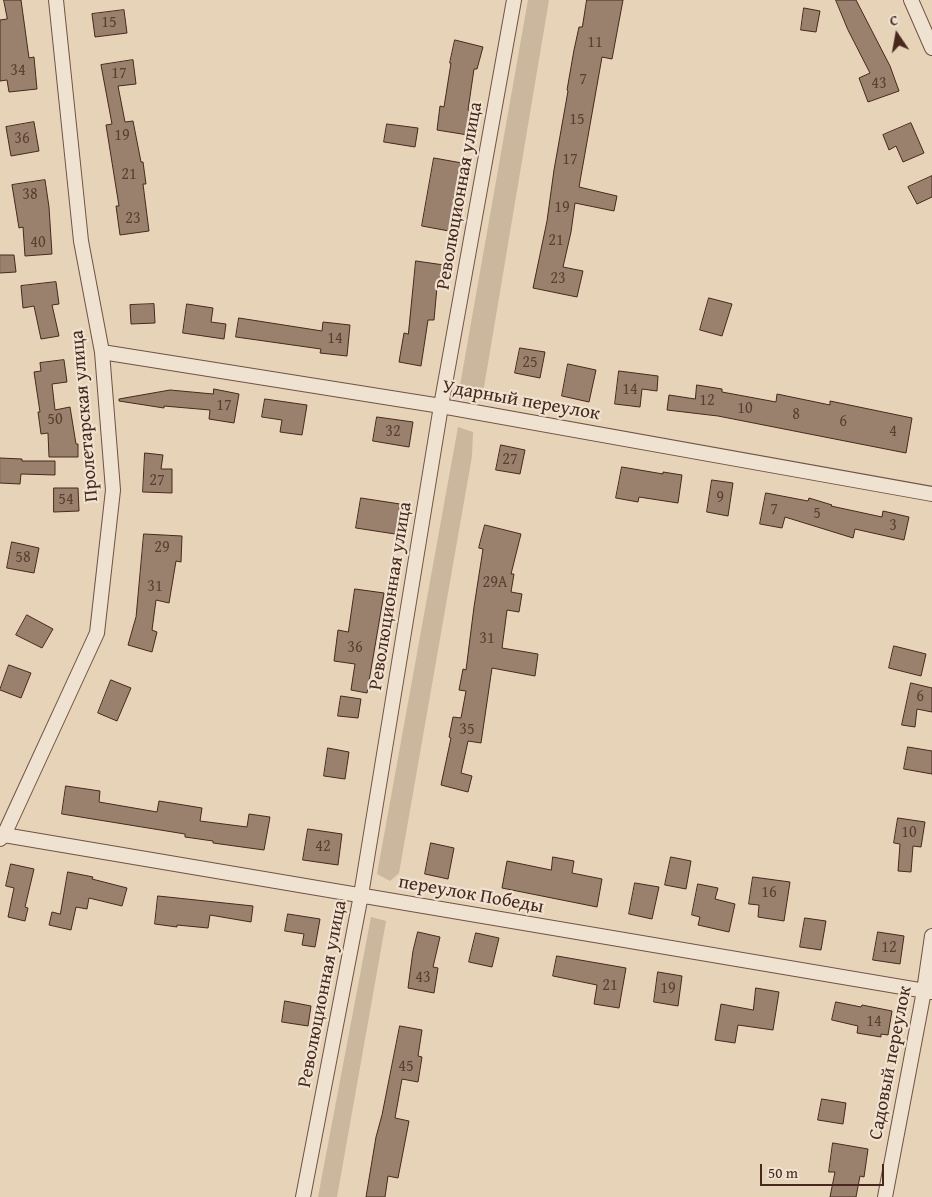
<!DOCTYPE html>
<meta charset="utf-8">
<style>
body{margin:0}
#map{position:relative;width:932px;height:1197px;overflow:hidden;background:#e6d3b8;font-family:"Gentium Book Plus",serif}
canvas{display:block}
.north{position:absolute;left:872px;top:10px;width:50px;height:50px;-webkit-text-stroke:4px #efe2d1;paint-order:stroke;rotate:348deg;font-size:14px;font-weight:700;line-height:20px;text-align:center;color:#48281d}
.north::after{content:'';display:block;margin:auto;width:18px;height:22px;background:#48281d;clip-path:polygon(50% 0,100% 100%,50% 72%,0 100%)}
.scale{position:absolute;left:760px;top:1164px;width:124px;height:22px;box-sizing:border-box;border:2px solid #48281d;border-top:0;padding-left:6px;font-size:15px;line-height:18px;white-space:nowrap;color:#48281d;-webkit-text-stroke:4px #efe2d1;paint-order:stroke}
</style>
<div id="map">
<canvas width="932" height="1197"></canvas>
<div class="north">С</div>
<div class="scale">50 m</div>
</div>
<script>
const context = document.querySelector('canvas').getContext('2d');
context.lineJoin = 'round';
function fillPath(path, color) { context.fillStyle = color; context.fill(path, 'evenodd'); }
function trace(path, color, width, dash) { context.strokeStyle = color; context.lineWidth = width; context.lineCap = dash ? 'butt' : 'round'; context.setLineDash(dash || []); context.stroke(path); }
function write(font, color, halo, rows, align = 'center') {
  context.font = font + ' "Gentium Book Plus",serif'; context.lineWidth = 4.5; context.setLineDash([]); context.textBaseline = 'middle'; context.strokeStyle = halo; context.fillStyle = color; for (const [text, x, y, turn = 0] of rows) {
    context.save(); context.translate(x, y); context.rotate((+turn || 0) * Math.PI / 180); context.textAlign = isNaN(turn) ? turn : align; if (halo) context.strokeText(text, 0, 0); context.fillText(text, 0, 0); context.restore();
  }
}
fillPath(new Path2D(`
 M 528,0 L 549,0 L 484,387 L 474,396 L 459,391 Z
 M 458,427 L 473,432 L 472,456 L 399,873 L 390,881 L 377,874 Z
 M 371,917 L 386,921 L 337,1197 L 318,1197 Z`), '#cbb69e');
const building = new Path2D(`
 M 4,0 L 21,0 L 29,58 L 34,57 L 37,89 L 9,92 L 7,80 L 0,81 L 0,20 L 7,19 Z
 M 587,0 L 623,0 L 612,59 L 602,57 L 579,187 L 617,196 L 614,211 L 575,203 L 571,232 L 563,267 L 583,271 L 577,297 L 533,288 L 547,221 L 554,170 L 568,91 L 567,90 L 574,50 L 579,27 L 582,27 Z
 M 836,0 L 856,0 L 890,66 L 899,91 L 868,102 L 859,78 L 870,73 L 848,30 Z
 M 804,8 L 820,11 L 816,32 L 801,30 Z
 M 124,10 L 127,33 L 95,37 L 92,14 Z
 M 455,40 L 483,47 L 477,69 L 474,69 L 468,110 L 471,111 L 468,135 L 437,130 L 440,106 L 444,107 L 451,63 L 450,63 Z
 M 133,60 L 136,84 L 118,86 L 125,122 L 133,121 L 141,162 L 143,162 L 146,184 L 143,184 L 149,231 L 120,235 L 116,206 L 119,206 L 106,125 L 112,124 L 101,65 Z
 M 34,122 L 39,151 L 11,156 L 6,127 Z
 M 911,123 L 924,153 L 903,162 L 896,146 L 889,150 L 883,135 Z
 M 387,124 L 418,128 L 415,147 L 384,142 Z
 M 434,158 L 462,163 L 449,231 L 422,226 Z
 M 932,176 L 932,197 L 917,204 L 908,187 Z
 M 45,180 L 49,207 L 52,254 L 25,256 L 23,227 L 19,228 L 12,185 Z
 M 0,255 L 14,255 L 16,272 L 0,273 Z
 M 416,261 L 444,265 L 441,287 L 437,287 L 434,320 L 428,320 L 421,366 L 399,362 L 404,333 L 408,334 Z
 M 56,282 L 59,304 L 52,305 L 59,336 L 41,339 L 34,306 L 23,308 L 21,286 Z
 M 709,298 L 732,304 L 722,336 L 700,330 Z
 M 154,304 L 155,323 L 131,324 L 130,305 Z
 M 187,304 L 213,308 L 211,322 L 226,324 L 224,339 L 183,333 Z
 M 239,318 L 322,331 L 323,322 L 350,325 L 347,356 L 320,353 L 321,349 L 236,337 Z
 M 520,348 L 545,352 L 540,378 L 515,373 Z
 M 64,360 L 67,382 L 52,384 L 55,410 L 70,407 L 76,444 L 78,444 L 78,457 L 49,457 L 48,433 L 41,434 L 38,412 L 40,412 L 34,372 L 41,371 L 40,363 Z
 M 568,364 L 596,370 L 589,402 L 562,396 Z
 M 619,371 L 658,376 L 657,391 L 642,389 L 640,407 L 615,404 Z
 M 697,385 L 722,389 L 722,392 L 776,402 L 777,394 L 830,405 L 830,401 L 912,418 L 906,453 L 718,416 L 667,410 L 669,395 L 695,399 Z
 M 214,389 L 239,394 L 234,423 L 209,419 L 210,410 L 164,406 L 164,408 L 119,401 L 119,399 L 170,390 L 213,394 Z
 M 265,399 L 307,405 L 302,435 L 280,432 L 282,420 L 262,417 Z
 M 377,417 L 413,422 L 409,447 L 373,441 Z
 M 501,445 L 525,450 L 520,474 L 496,470 Z
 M 145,453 L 163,455 L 161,469 L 172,469 L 172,493 L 143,492 Z
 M 0,458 L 22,459 L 22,461 L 55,461 L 55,475 L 21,474 L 20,484 L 0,483 Z
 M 622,467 L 663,474 L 663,472 L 682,475 L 678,503 L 639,497 L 638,502 L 616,498 Z
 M 712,480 L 733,483 L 728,516 L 707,512 Z
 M 54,488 L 78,488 L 79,511 L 54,512 Z
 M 766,493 L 808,501 L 809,498 L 832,505 L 831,506 L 882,517 L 883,511 L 909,517 L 904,540 L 855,529 L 853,538 L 785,517 L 782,528 L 760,524 Z
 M 361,498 L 400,504 L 395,534 L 356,528 Z
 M 485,525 L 521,534 L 511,574 L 514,574 L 511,592 L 522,594 L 519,612 L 507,610 L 502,648 L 538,654 L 535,676 L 492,668 L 481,743 L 468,741 L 461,773 L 472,776 L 468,792 L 441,785 L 451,738 L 449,737 L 453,717 L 461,718 L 466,691 L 459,690 L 463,669 L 466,670 L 474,607 L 483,549 L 479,548 Z
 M 144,534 L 182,536 L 181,562 L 176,561 L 169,603 L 156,600 L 152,630 L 157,632 L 152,652 L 128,645 L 136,617 Z
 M 12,542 L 39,548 L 34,573 L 7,568 Z
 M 355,589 L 384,593 L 367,693 L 351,690 L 355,664 L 334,661 L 338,630 L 348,632 Z
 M 27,615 L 53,629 L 42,648 L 16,635 Z
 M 894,646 L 926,654 L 921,676 L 889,668 Z
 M 9,665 L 31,673 L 21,698 L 0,690 Z
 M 111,680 L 131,688 L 117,721 L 98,713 Z
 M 911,683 L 932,688 L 932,712 L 917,709 L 915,727 L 902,725 Z
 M 341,696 L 361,699 L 358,718 L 338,716 Z
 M 908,747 L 932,751 L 932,774 L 904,769 Z
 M 328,748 L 349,752 L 345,779 L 324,776 Z
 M 66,786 L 100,791 L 99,802 L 157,812 L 159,801 L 202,808 L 200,821 L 247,827 L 249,814 L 270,817 L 264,850 L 213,843 L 213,841 L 185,837 L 185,834 L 62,814 Z
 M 898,818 L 925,822 L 921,847 L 913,846 L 911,872 L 898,871 L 900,844 L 894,843 Z
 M 308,829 L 342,834 L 338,865 L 303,860 Z
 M 431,843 L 454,848 L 448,879 L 425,874 Z
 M 553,857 L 574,861 L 572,873 L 602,879 L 597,907 L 502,888 L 507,861 L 551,870 Z
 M 671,857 L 691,861 L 686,889 L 665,885 Z
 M 11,864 L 34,869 L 25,907 L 28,908 L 25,921 L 8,917 L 14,888 L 6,886 Z
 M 68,872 L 93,877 L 92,879 L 127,888 L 122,906 L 89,898 L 87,909 L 76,907 L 71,930 L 49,925 L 52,912 L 60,914 Z
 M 753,877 L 790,882 L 784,921 L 758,917 L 759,905 L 749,904 Z
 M 635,883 L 659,887 L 652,919 L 629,914 Z
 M 698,884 L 718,888 L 715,899 L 735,904 L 729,932 L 698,925 L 700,917 L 692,915 Z
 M 158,896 L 253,906 L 251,922 L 210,915 L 208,928 L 177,925 L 177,927 L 155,924 Z
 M 288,914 L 320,919 L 315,947 L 302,945 L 304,934 L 285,931 Z
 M 805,918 L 826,921 L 821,950 L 800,947 Z
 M 418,932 L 440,937 L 433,967 L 438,968 L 434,993 L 408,988 L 413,951 Z
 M 878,932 L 904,936 L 900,964 L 873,960 Z
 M 476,933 L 499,938 L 492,967 L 469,962 Z
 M 557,956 L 626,968 L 619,1008 L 594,1004 L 597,985 L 553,976 Z
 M 658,972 L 682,976 L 678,1006 L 654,1002 Z
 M 756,988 L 779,992 L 773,1030 L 738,1025 L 735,1043 L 715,1040 L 721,1004 L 753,1010 Z
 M 285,1001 L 311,1006 L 308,1026 L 282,1022 Z
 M 836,1002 L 861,1007 L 862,1005 L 892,1011 L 888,1035 L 881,1034 L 881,1037 L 857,1033 L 858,1026 L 832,1020 Z
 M 400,1026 L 422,1030 L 418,1056 L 422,1057 L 418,1082 L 402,1079 L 395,1118 L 409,1121 L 398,1178 L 388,1176 L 385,1197 L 366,1197 L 376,1137 L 382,1115 Z
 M 822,1099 L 846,1103 L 843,1124 L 818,1120 Z
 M 833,1143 L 868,1149 L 864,1177 L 860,1176 L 856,1197 L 830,1197 L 835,1172 L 829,1172 Z`);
fillPath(building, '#9a816e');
trace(building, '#48281d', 1);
const minor = new Path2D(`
 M 911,0 L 932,48
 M 102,352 L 441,406 L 932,494
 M 4,835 L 932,992
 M 0,839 L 4,835 L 97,633 L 113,490 L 102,352 L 81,241 L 56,0
 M 303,1197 L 361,895 L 441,406 L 514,0
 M 885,1197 L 924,991 L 932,936`);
trace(minor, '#705344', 16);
trace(minor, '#efe2d1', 14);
write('16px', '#5c3e31', null, [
 ["15",109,23],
 ["11",595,43],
 ["34",18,71],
 ["17",119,74],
 ["7",583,80],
 ["43",879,84],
 ["15",577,120],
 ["19",122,136],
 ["36",22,139],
 ["17",570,160],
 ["21",129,175],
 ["38",30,195],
 ["19",562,208],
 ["23",133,219],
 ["21",556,241],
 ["40",38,243],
 ["23",558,279],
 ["14",335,339],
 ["25",530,363],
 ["14",630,390],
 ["12",707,401],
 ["17",224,406],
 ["10",745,409],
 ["8",796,415],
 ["50",55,420],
 ["6",843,422],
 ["32",393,432],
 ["4",893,432],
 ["27",510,460],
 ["27",157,481],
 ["9",720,498],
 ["54",66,500],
 ["7",774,510],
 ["5",817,514],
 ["3",893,526],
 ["29",162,548],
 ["58",23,558],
 ["29А",495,583],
 ["31",155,587],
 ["31",487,639],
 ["36",355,648],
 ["6",920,697],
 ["35",467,730],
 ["10",909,833],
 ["42",323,847],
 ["16",769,893],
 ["12",889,948],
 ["43",423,978],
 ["21",610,986],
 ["19",668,989],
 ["14",874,1022],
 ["45",406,1067]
]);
write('19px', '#48281d', '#efe2d1', [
 ["Революционная улица",460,196,-80],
 ["Ударный переулок",521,401,10],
 ["Пролетарская улица",85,416,-95],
 ["Революционная улица",391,596,-81],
 ["переулок Победы",471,895,10],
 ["Революционная улица",323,994,-79],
 ["Садовый переулок",891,1063,-79]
]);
</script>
